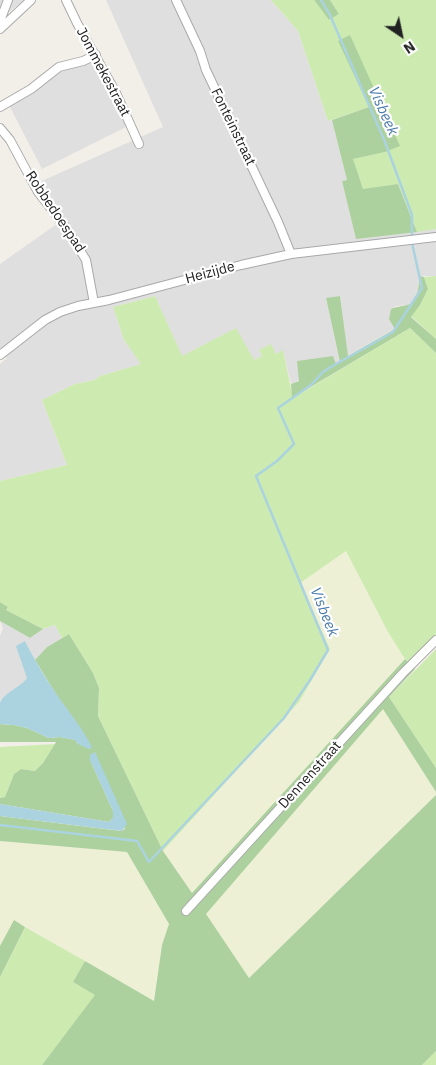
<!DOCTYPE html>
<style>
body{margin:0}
#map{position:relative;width:436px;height:1065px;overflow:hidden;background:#f2efe9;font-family:"IBM Plex Sans",sans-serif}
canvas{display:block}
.north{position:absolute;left:376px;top:10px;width:50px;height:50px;-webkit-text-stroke:4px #fff;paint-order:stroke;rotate:146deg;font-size:14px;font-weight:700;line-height:20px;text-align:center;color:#222}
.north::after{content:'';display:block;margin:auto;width:18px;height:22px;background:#222;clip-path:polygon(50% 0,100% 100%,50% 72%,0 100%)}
</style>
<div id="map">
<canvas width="436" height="1065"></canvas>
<div class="north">N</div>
</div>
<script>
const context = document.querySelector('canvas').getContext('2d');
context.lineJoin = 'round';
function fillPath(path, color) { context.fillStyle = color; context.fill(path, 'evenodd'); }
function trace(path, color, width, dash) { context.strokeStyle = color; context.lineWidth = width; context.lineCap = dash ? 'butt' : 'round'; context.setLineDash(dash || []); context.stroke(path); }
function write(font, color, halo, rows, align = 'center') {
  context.font = font + ' "IBM Plex Sans",sans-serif'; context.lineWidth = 4.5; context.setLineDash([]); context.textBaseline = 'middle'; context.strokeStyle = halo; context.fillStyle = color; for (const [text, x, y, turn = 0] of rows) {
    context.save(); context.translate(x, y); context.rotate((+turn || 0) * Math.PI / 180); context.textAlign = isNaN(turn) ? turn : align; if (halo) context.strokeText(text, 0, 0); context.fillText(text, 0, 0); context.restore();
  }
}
fillPath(new Path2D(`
 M 0,0 L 24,0 L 0,19 Z
 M 106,0 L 271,0 L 298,31 L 328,121 L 332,120 L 347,180 L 342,181 L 356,238 L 436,229 L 436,276 L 420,276 L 419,289 L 415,299 L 408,305 L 396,306 L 391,309 L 396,328 L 347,356 L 340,296 L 326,299 L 340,362 L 291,384 L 283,351 L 276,354 L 271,345 L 259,350 L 262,356 L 254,360 L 181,356 L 155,296 L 113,307 L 124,340 L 142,364 L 100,376 L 95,380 L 75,384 L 42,400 L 67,465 L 0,481 L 0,364 L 7,358 L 0,347 L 0,264 L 61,221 L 35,184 L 163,127 Z
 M 93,52 L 126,127 L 42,169 L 9,105 Z
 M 0,621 L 30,638 L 43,629 L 55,625 L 62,638 L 47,647 L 35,660 L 25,641 L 27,678 L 23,684 L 3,697 L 0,701 L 0,636 L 3,628 Z`), '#e0dfdf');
fillPath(new Path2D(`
 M 346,551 L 388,632 L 405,659 L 192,893 L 163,851 L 299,702 L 330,649 L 299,583 Z
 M 383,708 L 436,792 L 436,795 L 248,979 L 205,914 Z
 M 0,841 L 127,852 L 169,924 L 162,945 L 154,1001 L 14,920 L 0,946 Z`), '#eef0d5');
fillPath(new Path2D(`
 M 271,0 L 314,0 L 329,20 L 339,14 L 330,0 L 436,0 L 436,229 L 417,232 L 398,184 L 363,190 L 352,159 L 385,152 L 350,36 L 339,41 L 369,107 L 328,121 L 298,31 Z
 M 436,276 L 436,339 L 411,316 L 420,305 L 428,289 L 424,277 Z
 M 155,296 L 182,356 L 236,328 L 254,360 L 262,356 L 259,350 L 271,344 L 276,354 L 283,350 L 293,398 L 410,328 L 436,353 L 436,634 L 408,662 L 405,659 L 388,632 L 346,551 L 300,583 L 330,649 L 299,702 L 163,851 L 98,716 L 99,688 L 93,673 L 69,634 L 62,638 L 55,625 L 43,629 L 6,610 L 8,607 L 0,602 L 0,481 L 67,465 L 42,400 L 75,384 L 95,380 L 100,376 L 141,364 L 124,340 L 113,307 Z
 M 436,649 L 436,768 L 389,697 Z
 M 55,744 L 43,763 L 35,771 L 21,769 L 14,774 L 5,797 L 0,798 L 0,747 Z
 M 25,927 L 85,961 L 73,982 L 96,995 L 42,1065 L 0,1065 L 0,977 Z
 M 436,1051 L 436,1065 L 422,1065 Z`), '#cdebb0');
fillPath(new Path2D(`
 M 314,0 L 330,0 L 339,14 L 329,20 Z
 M 350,35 L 400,146 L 385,152 L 353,159 L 363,189 L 398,184 L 417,232 L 356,239 L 342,181 L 347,180 L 332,120 L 369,107 L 338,41 Z
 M 420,276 L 424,277 L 428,289 L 420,305 L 411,317 L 436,339 L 436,353 L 410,328 L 292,398 L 291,384 L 299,381 L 297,361 L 333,356 L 336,364 L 340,362 L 326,298 L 340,296 L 348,356 L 395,329 L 389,319 L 391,309 C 397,306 401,307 407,305 C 418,303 419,285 420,276 Z
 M 0,602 L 8,607 L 6,610 L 43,629 L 30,638 L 0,621 Z
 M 69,634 L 93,673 L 99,688 L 98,716 L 163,851 L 192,893 L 405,659 L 415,669 L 389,697 L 436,768 L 436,792 L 383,709 L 206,914 L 249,978 L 436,795 L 436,1051 L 422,1065 L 42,1065 L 95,995 L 73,982 L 85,961 L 154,1001 L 162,945 L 169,924 L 127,852 L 0,841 L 0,816 L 121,831 L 125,829 L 90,760 L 113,811 L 113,818 L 109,822 L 0,804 L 0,798 L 5,797 L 14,774 L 21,769 L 35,771 L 43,763 L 56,742 L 0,742 L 0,724 L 14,725 L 27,728 L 49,738 L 60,737 L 76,740 L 77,743 L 90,749 L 35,660 L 47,647 Z
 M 14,920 L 25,927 L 0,977 L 0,946 Z`), '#add19e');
fillPath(new Path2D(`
 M 25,641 C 34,659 44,676 55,692 C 68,711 82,727 92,747 L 90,749 C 84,747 78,745 75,740 L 60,737 L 49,738 L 27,728 L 14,725 L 0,724 C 0,718 0,710 0,703 C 2,694 21,687 27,678 L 16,646 Z
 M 95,752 L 127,824 L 122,831 L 0,816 L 0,804 L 109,822 L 113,818 L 113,811 L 90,760 L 90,755 Z`), '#aad3df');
trace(new Path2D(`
 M 321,0 L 330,15 L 385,142 L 412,215 L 412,235
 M 0,825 L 137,841 L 149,862 L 284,718 L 310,680 L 328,650 L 256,476 L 277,461 L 294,444 L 278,408 L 311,385 L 323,372 L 329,368 L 393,332 L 422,288 L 412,243`), '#aad3df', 2.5);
const minor = new Path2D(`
 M 66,0 L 77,23 L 116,93 L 139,144
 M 176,0 L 200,51 L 206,70 L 278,222 L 291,254
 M 0,21 L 8,0
 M 0,29 L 31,0
 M 0,107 L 31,89 L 59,67 L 83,61 L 96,55
 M 0,128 L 10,140 L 38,192 L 67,229 L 86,260 L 94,303
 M 0,355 L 45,320 L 60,312 L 78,306 L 109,300 L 241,265 L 291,254 L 436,237
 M 186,911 L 403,673 L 436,640`);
trace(minor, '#a9a9a9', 10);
trace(minor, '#fff', 8);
write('14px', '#222', '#fff', [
 ["Jommekestraat",103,72,62],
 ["Fonteinstraat",233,127,64],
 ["Robbedoespad",55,212,56],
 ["Heizijde",210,273,-15],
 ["Dennenstraat",310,775,-48]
]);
write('italic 15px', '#4a7aab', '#fff', [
 ["Visbeek",383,111,66],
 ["Visbeek",324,612,68]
]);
</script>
